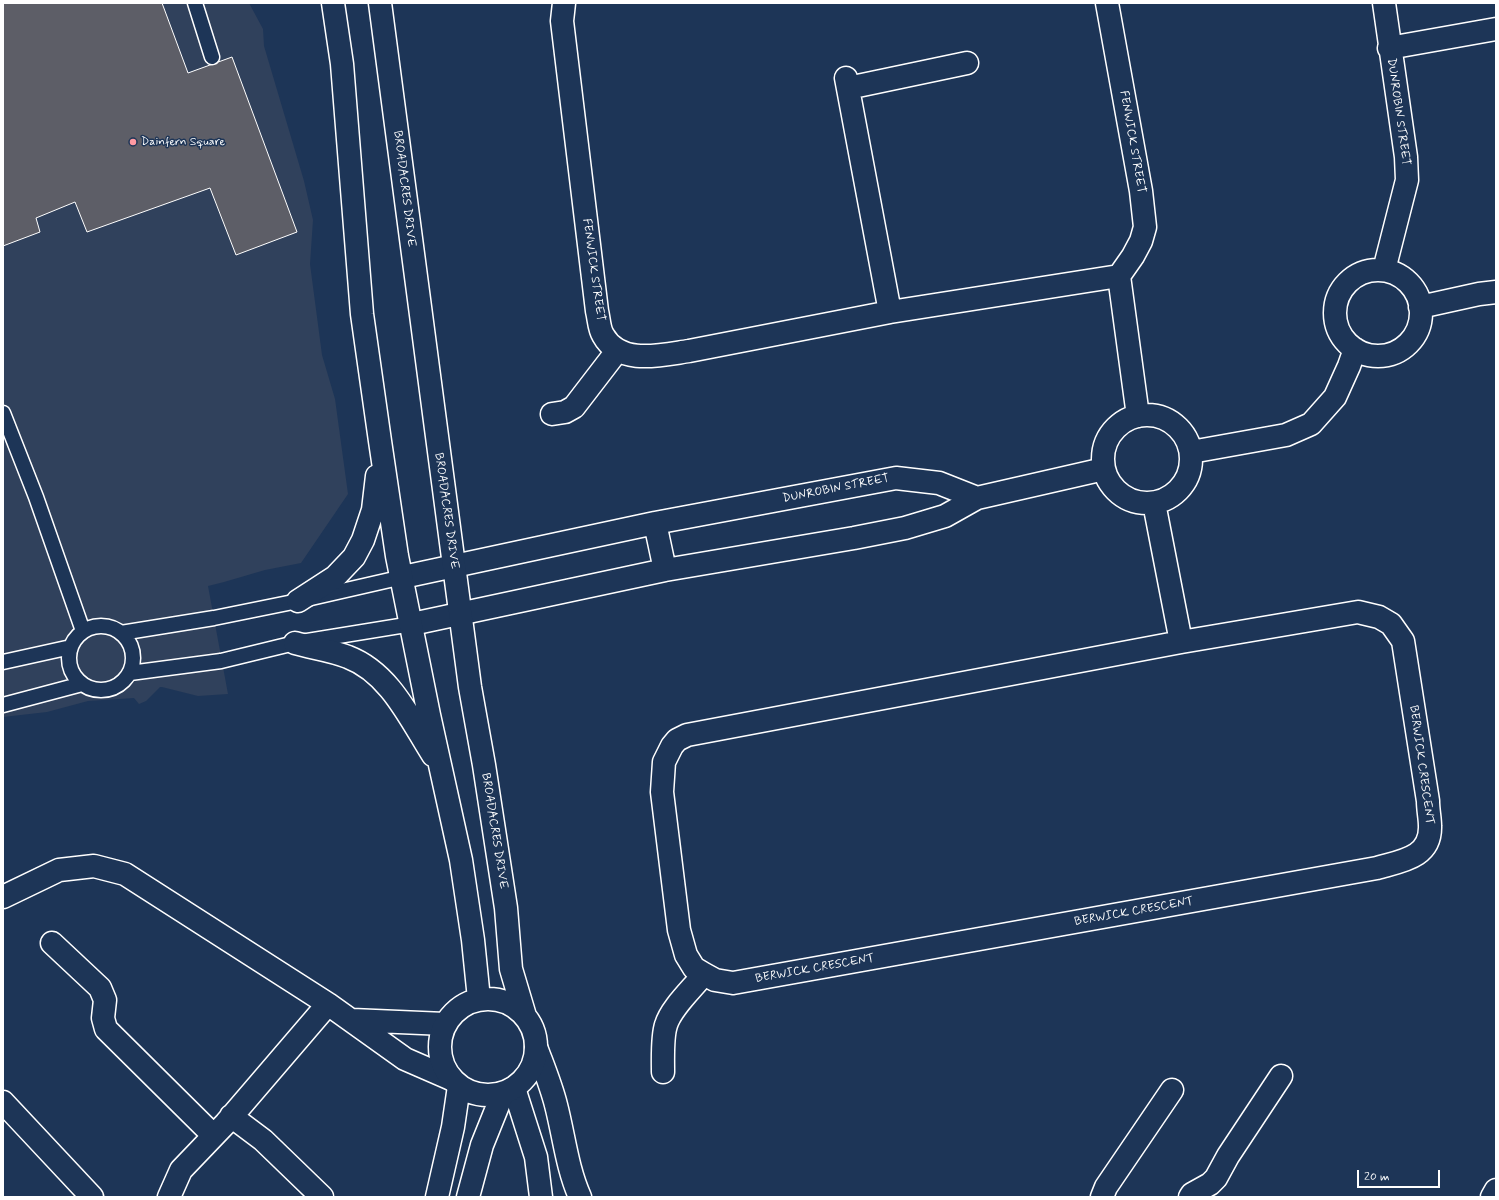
<!DOCTYPE html>
<style>
body{margin:0}
#map{position:relative;width:1499px;height:1200px;overflow:hidden;background:#1d3557;font-family:Mynerve,sans-serif}
canvas{display:block}
.frame{position:absolute;inset:0;border:4px solid #fff;pointer-events:none}
.scale{position:absolute;left:1357px;top:1170px;width:83px;height:18px;box-sizing:border-box;border:2px solid #fff;border-top:0;padding-left:5px;font-size:12px;line-height:14px;white-space:nowrap;color:#fff;-webkit-text-stroke:3px #1d3557;paint-order:stroke}
</style>
<div id="map">
<canvas width="1499" height="1200"></canvas>
<div class="frame"></div>
<div class="scale">20 m</div>
</div>
<script>
const context = document.querySelector('canvas').getContext('2d');
context.lineJoin = 'round';
function fillPath(path, color) { context.fillStyle = color; context.fill(path, 'evenodd'); }
function trace(path, color, width, dash) { context.strokeStyle = color; context.lineWidth = width; context.lineCap = dash ? 'butt' : 'round'; context.setLineDash(dash || []); context.stroke(path); }
function write(font, color, halo, rows, align = 'center') {
  context.font = font + ' Mynerve,sans-serif'; context.lineWidth = 3; context.setLineDash([]); context.textBaseline = 'middle'; context.strokeStyle = halo; context.fillStyle = color; for (const [text, x, y, turn = 0] of rows) {
    context.save(); context.translate(x, y); context.rotate((+turn || 0) * Math.PI / 180); context.textAlign = isNaN(turn) ? turn : align; if (halo) context.strokeText(text, 0, 0); context.fillText(text, 0, 0); context.restore();
  }
}
fillPath(new Path2D(`
 M 3,3 L 249,3 L 263,29 L 264,46 L 304,181 L 313,220 L 310,264 L 322,355 L 335,399 L 348,494 L 301,563 L 265,570 L 224,582 L 208,586 L 228,694 L 198,696 L 162,687 L 160,687 L 146,701 L 139,704 L 134,698 L 88,701 L 47,712 L 3,717 Z`), '#30415c');
const building = new Path2D(`
 M 3,3 L 162,3 L 188,73 L 232,57 L 297,232 L 236,255 L 210,188 L 87,232 L 75,202 L 36,218 L 40,232 L 3,246 Z`);
fillPath(building, '#5d5e67');
trace(building, '#fff', 1);
const lane = new Path2D(`
 M 195,3 L 212,57
 M 3,413 L 36,497 L 83,631
 M69 658a32 32 0 1 1 64 0a32 32 0 1 1-64 0Z
 M 121,633 L 214,618 L 298,601 L 403,577
 M 3,662 L 71,647
 M 130,673 L 221,661 L 295,643 L 412,624
 M 3,705 L 82,684`);
const street = new Path2D(`
 M 564,3 L 562,21 L 597,311 C 599,319 599,329 603,335 C 620,366 661,355 689,351 L 890,312 L 1119,276
 M 1107,3 L 1141,191 L 1145,227 L 1141,241 L 1133,256 L 1119,276 L 1138,416
 M 1384,3 L 1406,157 L 1407,180 L 1384,270
 M 1389,48 L 1496,29
 M 846,78 L 890,312
 M 848,88 L 967,63
 M1335 313a43 43 0 1 1 86 0a43 43 0 1 1-86 0Z
 M 1420,307 L 1479,294 L 1496,292
 M 552,414 L 565,412 L 574,407 L 617,351
 M1103 459a44 44 0 1 1 88 0a44 44 0 1 1-88 0Z
 M 1191,452 L 1286,435 L 1311,424 L 1335,397 L 1349,366 L 1355,349
 M 1154,503 L 1181,642
 M 655,523 L 665,570
 M 403,577 L 655,523 L 896,478 L 939,483 L 977,498
 M 1358,612 L 1379,617 L 1391,624 L 1403,641 L 1428,801 C 1428,810 1430,818 1430,826 C 1431,858 1401,861 1377,868 L 733,983 L 715,980 L 704,974 L 694,968 L 686,955 L 679,930 L 662,792 L 664,762 L 672,746 L 677,740 L 687,735 L 1181,642 Z
 M 412,624 L 665,570 L 854,538 L 905,528 L 945,516 L 977,498 L 1104,469
 M 3,897 L 59,870 L 94,866 L 125,874 L 328,1004 L 405,1059 L 451,1079
 M 52,943 L 100,988 L 105,1000 L 103,1018 L 106,1029 L 213,1135
 M 352,1020 L 445,1024
 M 536,1047 C 543,1066 551,1085 556,1105 C 564,1136 567,1168 580,1197
 M 663,1072 C 663,1059 662,1037 666,1025 C 671,1008 692,989 704,974
 M 514,1088 L 536,1157 L 541,1197
 M 3,1102 L 92,1197
 M 231,1116 L 263,1140 L 322,1197
 M 169,1197 L 181,1170 L 226,1123 L 328,1004
 M 1102,1197 L 1106,1187 L 1172,1090
 M 1190,1197 L 1192,1194 L 1210,1184 L 1216,1178 L 1228,1156 L 1281,1076
 M 1492,1197 L 1496,1190`);
const secondary = new Path2D(`
 M 333,3 L 342,64 L 362,314 L 380,441 L 397,556 L 429,715 L 461,860 L 473,940 L 479,999
 M 380,3 L 470,687 L 484,765 L 506,908 L 511,969 L 525,1016
 M 298,601 L 335,577 L 354,557 L 363,540 L 373,510 L 377,476
 M 295,643 C 312,648 331,650 348,657 C 390,673 410,719 433,755
 M440 1047a48 48 0 1 1 96 0a48 48 0 1 1-96 0Z
 M 437,1197 L 453,1127 L 459,1086
 M 468,1197 L 482,1145 L 503,1093`);
trace(lane, '#fff', 17);
trace(street, '#fff', 25);
trace(secondary, '#fff', 25);
trace(lane, '#1d3557', 14);
trace(street, '#1d3557', 22);
trace(secondary, '#1d3557', 22);
for (const [x, y, r, color] of [
 [133,142,4,"#ff9aa2"]
]) { const dot = new Path2D(); dot.arc(x, y, r, 0, 2 * Math.PI); context.fillStyle = color; context.fill(dot); trace(dot, '#1d3557', 1.5); }
write('12px', '#fff', '#1d3557', [
 ["DUNROBIN STREET",1398,112,82],
 ["FENWICK STREET",1132,142,80],
 ["BROADACRES DRIVE",404,189,83],
 ["FENWICK STREET",593,270,82],
 ["DUNROBIN STREET",836,489,-11],
 ["BROADACRES DRIVE",446,511,82],
 ["BERWICK CRESCENT",1421,765,82],
 ["BROADACRES DRIVE",494,831,81],
 ["BERWICK CRESCENT",1134,912,-10],
 ["BERWICK CRESCENT",815,969,-10]
]);
write('12px', '#fff', '#1d3557', [
 ["Dainfern Square",141,142]
], 'left');
</script>
